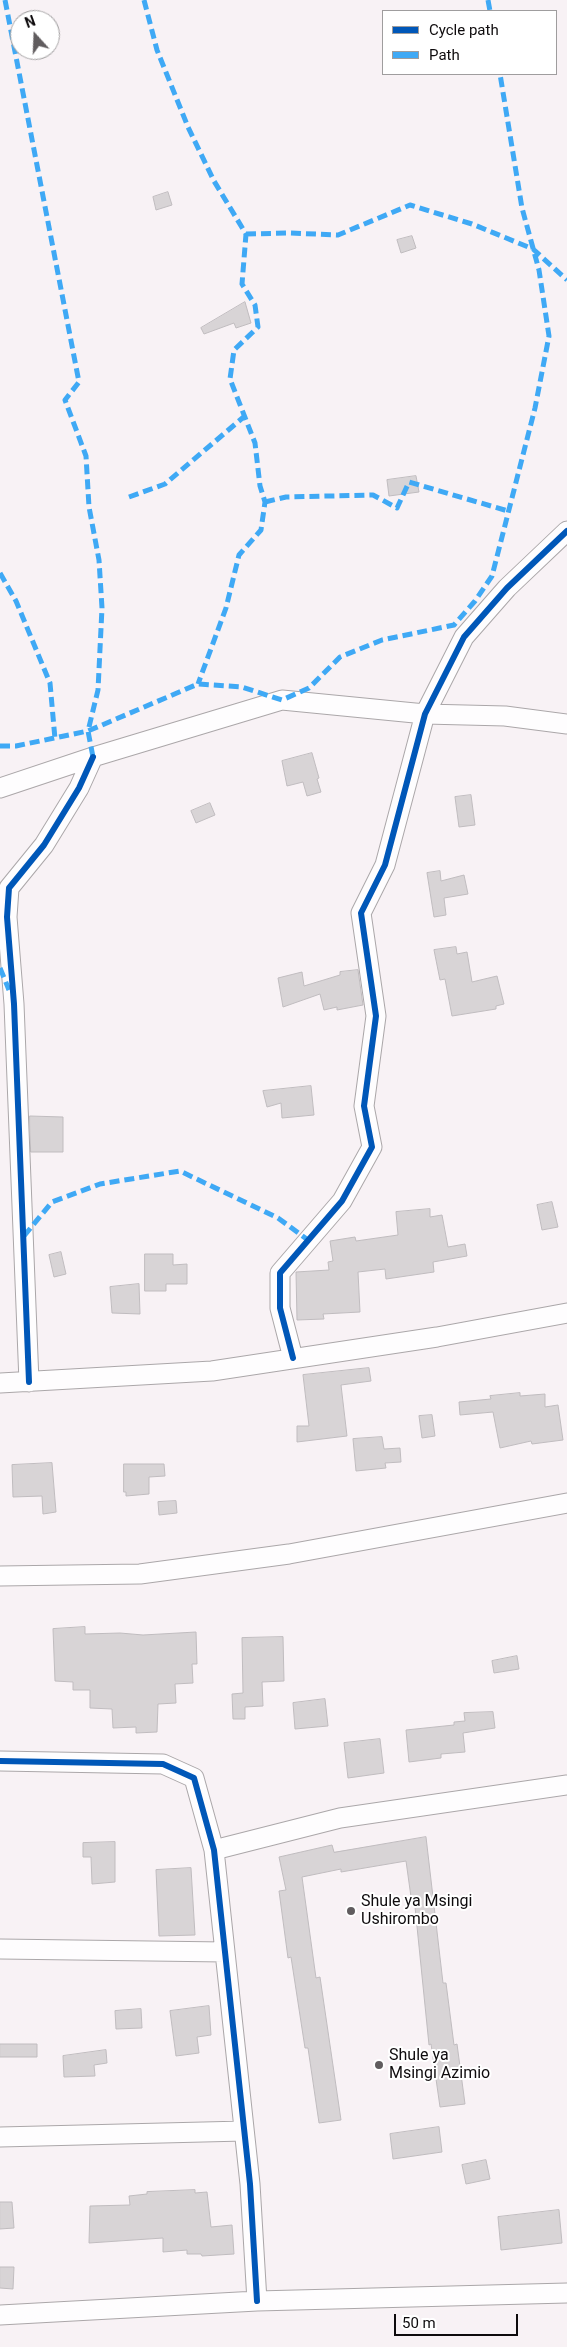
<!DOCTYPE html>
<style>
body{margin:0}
#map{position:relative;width:567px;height:2347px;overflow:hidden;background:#f8f2f5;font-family:Roboto,sans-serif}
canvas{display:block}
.legend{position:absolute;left:382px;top:10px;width:175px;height:65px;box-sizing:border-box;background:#fff;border:1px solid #9f9d9e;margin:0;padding:6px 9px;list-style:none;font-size:15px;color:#0e0b0d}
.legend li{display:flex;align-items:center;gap:10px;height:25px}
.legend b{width:25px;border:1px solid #9f9d9e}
.north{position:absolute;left:10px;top:10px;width:50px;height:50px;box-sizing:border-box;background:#fff;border:1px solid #9f9d9e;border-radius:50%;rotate:340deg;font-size:14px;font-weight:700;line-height:20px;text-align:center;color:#0e0b0d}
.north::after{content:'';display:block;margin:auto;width:18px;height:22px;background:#605c5e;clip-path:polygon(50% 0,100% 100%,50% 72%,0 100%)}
.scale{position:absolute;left:394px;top:2314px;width:124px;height:22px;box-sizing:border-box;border:2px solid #0e0b0d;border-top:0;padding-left:6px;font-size:15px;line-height:18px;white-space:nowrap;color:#0e0b0d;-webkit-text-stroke:4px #fff;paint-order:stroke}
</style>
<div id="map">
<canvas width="567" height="2347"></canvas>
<ul class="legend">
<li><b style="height:6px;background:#0057b8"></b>Cycle path</li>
<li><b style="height:6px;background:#3fa9f5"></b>Path</li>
</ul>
<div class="north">N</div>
<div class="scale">50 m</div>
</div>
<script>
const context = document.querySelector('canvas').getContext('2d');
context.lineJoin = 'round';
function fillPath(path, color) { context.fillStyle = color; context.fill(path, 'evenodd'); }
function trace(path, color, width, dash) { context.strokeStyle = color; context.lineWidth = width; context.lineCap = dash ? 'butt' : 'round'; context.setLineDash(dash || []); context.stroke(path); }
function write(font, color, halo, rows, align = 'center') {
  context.font = font + ' Roboto,sans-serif'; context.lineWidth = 4; context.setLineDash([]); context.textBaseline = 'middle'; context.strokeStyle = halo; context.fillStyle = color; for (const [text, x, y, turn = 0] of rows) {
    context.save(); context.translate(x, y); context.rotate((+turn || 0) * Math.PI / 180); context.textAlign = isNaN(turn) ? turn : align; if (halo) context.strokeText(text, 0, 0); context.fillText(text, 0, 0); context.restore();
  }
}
const building = new Path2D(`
 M 168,192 L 172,205 L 156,210 L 153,197 Z
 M 412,236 L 416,248 L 401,253 L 397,240 Z
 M 245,302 L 251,323 L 236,328 L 234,323 L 204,334 L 201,328 Z
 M 416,476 L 419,492 L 389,496 L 387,480 Z
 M 312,753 L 319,778 L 317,779 L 321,792 L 307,796 L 303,782 L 287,786 L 282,761 Z
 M 471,795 L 475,825 L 459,827 L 455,797 Z
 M 210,803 L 215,815 L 196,823 L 191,811 Z
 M 440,871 L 441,881 L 464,875 L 468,894 L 444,898 L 446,915 L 434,917 L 427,873 Z
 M 456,947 L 457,954 L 467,952 L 472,982 L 497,976 L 504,1004 L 496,1006 L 496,1009 L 452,1016 L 445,979 L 440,980 L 434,950 Z
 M 358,970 L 363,1005 L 337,1010 L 337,1007 L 324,1010 L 320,994 L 283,1007 L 278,978 L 302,972 L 304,986 L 340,975 L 340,972 Z
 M 311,1086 L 314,1115 L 282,1118 L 281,1103 L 267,1107 L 263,1091 Z
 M 30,1116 L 63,1117 L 63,1152 L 31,1152 Z
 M 552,1202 L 558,1227 L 542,1230 L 537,1205 Z
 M 430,1209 L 430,1217 L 442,1215 L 448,1247 L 465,1244 L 467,1256 L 433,1262 L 434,1272 L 386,1279 L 385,1269 L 358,1272 L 360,1312 L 323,1314 L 324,1319 L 297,1320 L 296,1272 L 329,1270 L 328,1262 L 333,1261 L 330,1241 L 355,1237 L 356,1241 L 398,1235 L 396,1212 Z
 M 61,1252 L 66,1274 L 54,1277 L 49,1255 Z
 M 145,1254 L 173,1254 L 173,1265 L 187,1264 L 187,1284 L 166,1284 L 166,1291 L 145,1291 Z
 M 139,1284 L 140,1314 L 112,1313 L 110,1287 Z
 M 369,1368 L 371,1381 L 341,1385 L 347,1436 L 297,1442 L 297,1426 L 309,1426 L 303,1375 Z
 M 520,1393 L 520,1396 L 545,1394 L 545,1407 L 558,1405 L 563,1440 L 532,1444 L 531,1441 L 500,1448 L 493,1412 L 460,1415 L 459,1402 L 491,1399 L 490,1396 Z
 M 432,1415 L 435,1436 L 422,1438 L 419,1416 Z
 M 382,1437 L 384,1449 L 400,1448 L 401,1462 L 385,1463 L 386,1468 L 356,1471 L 353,1439 Z
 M 52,1463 L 56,1512 L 43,1514 L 42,1496 L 13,1497 L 12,1465 Z
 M 124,1464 L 164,1464 L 165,1476 L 149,1477 L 149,1494 L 126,1496 L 126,1492 L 124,1492 Z
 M 176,1501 L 177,1513 L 159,1515 L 158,1502 Z
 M 85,1627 L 85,1634 L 120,1633 L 143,1635 L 196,1632 L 197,1664 L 192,1664 L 193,1683 L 175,1684 L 176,1703 L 158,1704 L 157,1732 L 136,1733 L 136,1727 L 113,1728 L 112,1709 L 90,1708 L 90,1690 L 73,1690 L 73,1682 L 55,1681 L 53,1629 Z
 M 283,1637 L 284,1681 L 262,1682 L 263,1706 L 245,1707 L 245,1719 L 233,1719 L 232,1694 L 243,1693 L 242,1638 Z
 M 517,1656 L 519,1669 L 494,1673 L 492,1661 Z
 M 325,1699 L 328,1726 L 295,1729 L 293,1703 Z
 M 493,1712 L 495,1728 L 463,1733 L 465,1752 L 441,1754 L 441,1758 L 409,1762 L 406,1730 L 454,1725 L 454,1722 L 465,1721 L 464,1713 Z
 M 380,1739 L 384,1773 L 348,1778 L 344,1743 Z
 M 426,1837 L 443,1983 L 446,1983 L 454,2045 L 457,2044 L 465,2104 L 440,2107 L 431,2044 L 429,2045 L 414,1897 L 411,1897 L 406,1861 L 341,1872 L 341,1869 L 302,1877 L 316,1978 L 320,1977 L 341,2120 L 319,2123 L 308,2048 L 305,2048 L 291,1957 L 288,1958 L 279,1891 L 286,1890 L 279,1857 L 332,1845 L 334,1852 Z
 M 115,1842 L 115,1882 L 92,1884 L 91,1857 L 83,1857 L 83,1843 Z
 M 191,1868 L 195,1935 L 159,1936 L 156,1870 Z
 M 209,2006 L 211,2035 L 197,2037 L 199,2053 L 176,2056 L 170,2011 Z
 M 141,2009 L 142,2028 L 116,2029 L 115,2011 Z
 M 0,2044 L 37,2044 L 37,2057 L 0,2057 Z
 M 106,2050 L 107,2063 L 94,2065 L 95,2076 L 64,2077 L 63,2056 Z
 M 439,2127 L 442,2152 L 393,2159 L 390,2134 Z
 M 486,2160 L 490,2179 L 466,2184 L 462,2165 Z
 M 195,2190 L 195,2193 L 207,2192 L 211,2227 L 232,2225 L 234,2254 L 202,2256 L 201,2254 L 187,2254 L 187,2250 L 163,2252 L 163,2238 L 89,2243 L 90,2206 L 130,2205 L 129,2196 L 147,2194 L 147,2192 Z
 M 0,2202 L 12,2202 L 14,2228 L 0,2229 Z
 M 559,2210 L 562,2243 L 501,2250 L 498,2217 Z
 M 0,2267 L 14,2267 L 13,2289 L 0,2288 Z`);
fillPath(building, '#d8d4d6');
trace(building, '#c0bcbf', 1);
const street = new Path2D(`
 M 0,788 L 93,757 L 282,700 L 425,714 L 505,716 L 567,724
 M 293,1358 L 280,1308 L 280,1273 L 342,1201 L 372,1147 L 364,1106 L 376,1016 L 361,913 L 385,865 L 425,714 L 464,637 L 507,588 L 567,531
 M 29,1382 L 14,1004 L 7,917 L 9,888 L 44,845 L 79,788 L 93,757
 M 0,1383 L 212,1371 L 437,1337 L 567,1313
 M 0,1576 L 140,1574 L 289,1554 L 567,1503
 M 0,1761 L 163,1764 L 194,1778 L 214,1850 L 250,2184 L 257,2301
 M 214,1850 L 340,1818 L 567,1785
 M 0,1949 L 225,1952
 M 0,2137 L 244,2131
 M 0,2315 L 257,2301 L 567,2293`);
trace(street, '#aba7a9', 21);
trace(street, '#fefdfe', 19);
trace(new Path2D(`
 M 5,0 L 79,382 L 65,400 L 86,456 L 89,507 L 99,560 L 102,608 L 98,690 L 88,731 L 93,757
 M 144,0 L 157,50 L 188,127 L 214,181 L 246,234 L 242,284 L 255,305 L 258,327 L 234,350 L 230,379 L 255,443 L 260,486 L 265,502 L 261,530 L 239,555 L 226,608 L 198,684
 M 488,0 L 490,11
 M 246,234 L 288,233 L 338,235 L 410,205 L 472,224 L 533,249 L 567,280
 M 129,497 L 165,484 L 246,415
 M 265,502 L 286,497 L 373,495 L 397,508 L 409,482 L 508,511
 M 0,573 L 16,601 L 50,683 L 55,739
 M 0,746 L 16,746 L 88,731 L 198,684 L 242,687 L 282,700 L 309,688 L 340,657 L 382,640 L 454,625 L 475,601 L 492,576 L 535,408 L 549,336 L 539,270 L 522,208 L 500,74
 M 0,968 L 9,990
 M 24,1236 L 52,1202 L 100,1184 L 180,1171 L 278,1218 L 308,1240`), '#3fa9f5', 5, [10, 5]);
trace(new Path2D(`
 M 293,1358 L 280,1308 L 280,1273 L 342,1201 L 372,1147 L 364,1106 L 376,1016 L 361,913 L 385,865 L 425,714 L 464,637 L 507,588 L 567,531
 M 29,1382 L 14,1004 L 7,917 L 9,888 L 44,845 L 79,788 L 93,757
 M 0,1761 L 163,1764 L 194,1778 L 214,1850 L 250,2184 L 257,2301`), '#0057b8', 6);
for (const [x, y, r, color] of [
 [351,1911,5,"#605c5e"],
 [379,2065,5,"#605c5e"]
]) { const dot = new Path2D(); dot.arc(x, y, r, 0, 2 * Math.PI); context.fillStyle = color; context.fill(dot); trace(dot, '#fff', 2); }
write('16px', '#0e0b0d', '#fff', [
 ["Shule ya Msingi",361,1902],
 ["Ushirombo",361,1920],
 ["Shule ya",389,2056],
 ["Msingi Azimio",389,2074]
], 'left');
</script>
